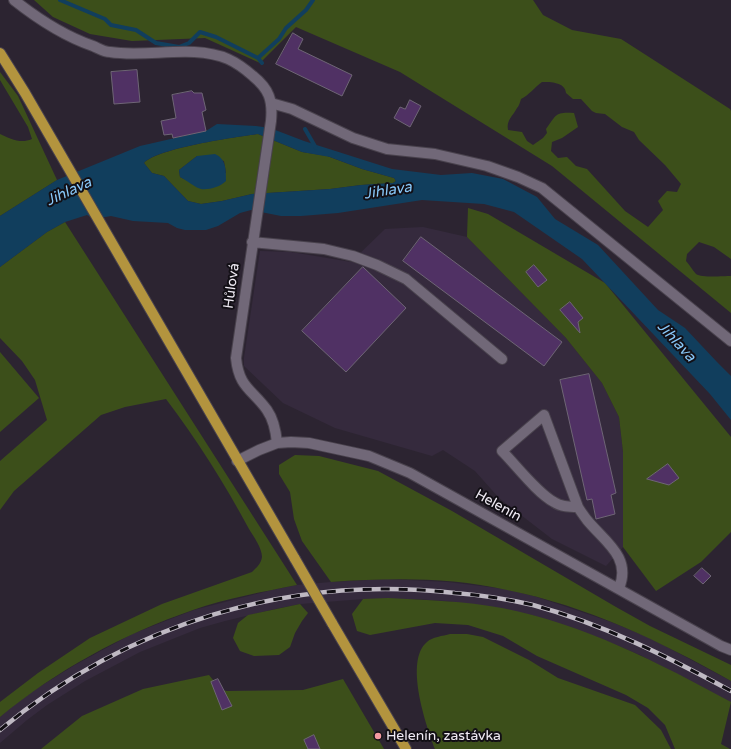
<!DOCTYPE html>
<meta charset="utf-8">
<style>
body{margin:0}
canvas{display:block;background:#2c2431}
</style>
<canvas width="731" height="749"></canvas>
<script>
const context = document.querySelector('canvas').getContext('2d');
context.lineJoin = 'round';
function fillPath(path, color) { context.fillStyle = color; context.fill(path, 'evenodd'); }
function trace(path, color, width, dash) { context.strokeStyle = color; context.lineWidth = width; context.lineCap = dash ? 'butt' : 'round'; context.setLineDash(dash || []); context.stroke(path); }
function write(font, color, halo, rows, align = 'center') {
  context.font = font + ' "Varela Round",sans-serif'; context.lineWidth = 4; context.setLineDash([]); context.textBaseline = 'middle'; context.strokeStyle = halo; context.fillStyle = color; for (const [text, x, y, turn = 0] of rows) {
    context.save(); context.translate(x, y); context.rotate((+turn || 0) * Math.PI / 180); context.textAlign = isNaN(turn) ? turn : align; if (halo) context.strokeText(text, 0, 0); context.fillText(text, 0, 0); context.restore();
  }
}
fillPath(new Path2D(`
 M 423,227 L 467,237 L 566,338 L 602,383 L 619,417 L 623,452 L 623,547 L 606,566 L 552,539 L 499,498 L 475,471 L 443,450 L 432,456 L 335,428 L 283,403 L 244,366 L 244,358 L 260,251 L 291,252 L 351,262 L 385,229 Z
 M 387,579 L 447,582 L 505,589 L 537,597 L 611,622 L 648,637 L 731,681 L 731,703 L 640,655 L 604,640 L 532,615 L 476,605 L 445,601 L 415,599 L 363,599 L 300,604 L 275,609 L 225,621 L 200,628 L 140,652 L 85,681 L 47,705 L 27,720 L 0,743 L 0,717 L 15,704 L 36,689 L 75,665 L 132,634 L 194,610 L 272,590 L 297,585 L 331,582 Z`), '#352a3d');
fillPath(new Path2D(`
 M 34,0 L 533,0 L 543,15 L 572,30 L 621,39 L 730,109 L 731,111 L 731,259 L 714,247 L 699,242 L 687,254 L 686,261 C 690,265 692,270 696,274 C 702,278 723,276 731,276 L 731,313 L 552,166 L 400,72 L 296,27 L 260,63 L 205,38 L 132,41 L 90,34 L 53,17 ZM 542,82 C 551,82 565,82 566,93 L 573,99 L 581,99 L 592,111 L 596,113 L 605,114 L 622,127 L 634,132 L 639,140 L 665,165 L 681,184 L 677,192 L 667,191 L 658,201 L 663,210 L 648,227 L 625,211 L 587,169 L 576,166 L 567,157 L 558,158 L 551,151 L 552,142 L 562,138 L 578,127 L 574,113 C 555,112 557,114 546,129 L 547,133 L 543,138 L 533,145 L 527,141 L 522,132 L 508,130 C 506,120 513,116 517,108 C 519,106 520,102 521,99 C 528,96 535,87 542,82 Z
 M 0,72 L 18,96 L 57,180 L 0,216 L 0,134 C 10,139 21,144 32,139 L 28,127 L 0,80 Z
 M 258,134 L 302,152 L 327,156 L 362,169 L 394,178 L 396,181 L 393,183 L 361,185 L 330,189 L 252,194 L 222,201 L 201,204 L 188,201 L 164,176 L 152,173 L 144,163 C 158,148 236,137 258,134 ZM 197,156 L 202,156 L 224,161 L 226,173 L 188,181 L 180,177 L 179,170 Z
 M 468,208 L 488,214 L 605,283 L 731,437 L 731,532 L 701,562 L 656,591 L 623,547 L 623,452 L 619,417 L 602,383 L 566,338 L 467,237 Z
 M 65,222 L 297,585 C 262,592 227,598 193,610 C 123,634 57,670 0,717 L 0,702 L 38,673 L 90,638 L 162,604 L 252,572 C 257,567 261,564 262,557 C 262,548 254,537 249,529 C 225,484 197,440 166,399 L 125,407 L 101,415 L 14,491 L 0,510 L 0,461 L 47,420 L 35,380 L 22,361 L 0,338 L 0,267 L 47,232 Z
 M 0,352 L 39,398 L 0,432 Z
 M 295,455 L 319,456 L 378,471 L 452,511 L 616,607 L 650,626 L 731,665 L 731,681 C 660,641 587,606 507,590 C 449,577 390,578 331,582 L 302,541 L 294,519 L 290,492 L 279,474 L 279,465 Z
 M 388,598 C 426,600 465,601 502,608 C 584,624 659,663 731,702 L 721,744 L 730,749 L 675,749 L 665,725 L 648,708 L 626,695 L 537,656 L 503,636 L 468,625 L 435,623 L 370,635 L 357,631 L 352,614 L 363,599 Z
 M 300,604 L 308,613 L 302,621 L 295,633 L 290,647 L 279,655 L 254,656 L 240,651 L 233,638 L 238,623 L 248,615 Z
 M 450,634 L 467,634 L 483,637 L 529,660 L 558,678 L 635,705 L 661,730 L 671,749 L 435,749 C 426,725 404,661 427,642 C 432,637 443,636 450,634 Z
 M 209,675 L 221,690 L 227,691 L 303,690 L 343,679 L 384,749 L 41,749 L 82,716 L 143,689 Z`), '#3c4f1a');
fillPath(new Path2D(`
 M 217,124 L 256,126 L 270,128 L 304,141 L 392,169 L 441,175 L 472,173 L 503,179 L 537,197 L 555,219 L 598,245 L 658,310 L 685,328 L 717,362 L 731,376 L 731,420 L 710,394 L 582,259 L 514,212 L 484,204 L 422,200 L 338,213 L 301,216 L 281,216 L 251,210 L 240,213 L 218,226 L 206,230 L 185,230 L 177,228 L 168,223 L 133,221 L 111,216 L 94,219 L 87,215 L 65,222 L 47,232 L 0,267 L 0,216 L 57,180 L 140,146 L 206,131 ZM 258,134 L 302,152 L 330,157 L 362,169 L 394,178 L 396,181 L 393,183 L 361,185 L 330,189 L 252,194 L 222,201 L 201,204 L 188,201 L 164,176 L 152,173 L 144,163 C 157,148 237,137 258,134 Z
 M 215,154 C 226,159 226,169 226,181 C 220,187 209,190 201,189 C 196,188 186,180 180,177 L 179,170 L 197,156 Z`), '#113e5d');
trace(new Path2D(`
 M 60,0 L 105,19 L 111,25 L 136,30 L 156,43 L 179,47 L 189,43 L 200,32 L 216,37 L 258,58 L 262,63
 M 258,58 L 279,39 L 286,28 L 306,10 L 313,0
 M 305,129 L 316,148`), '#113e5d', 4);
const building = new Path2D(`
 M 293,33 L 303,39 L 298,49 L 352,75 L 342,96 L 276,64 Z
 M 137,70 L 140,102 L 114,104 L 111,72 Z
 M 192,91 L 194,93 L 202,93 L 206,110 L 202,112 L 206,131 L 173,138 L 172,134 L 164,135 L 161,121 L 176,118 L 172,95 Z
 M 410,100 L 421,106 L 410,127 L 394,118 L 400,107 L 405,109 Z
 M 421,237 L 562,342 L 544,366 L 403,261 Z
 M 534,265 L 547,280 L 538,287 L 526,272 Z
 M 363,267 L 406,308 L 346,372 L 302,331 Z
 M 570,302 L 583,318 L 578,322 L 580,333 L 560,310 Z
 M 589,374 L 616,493 L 611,495 L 615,514 L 596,519 L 592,499 L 587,500 L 560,380 Z
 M 668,464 L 679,478 L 669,485 L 647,479 Z
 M 702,568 L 711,576 L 703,584 L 694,576 Z
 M 218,679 L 232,706 L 222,710 L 211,682 Z
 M 314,735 L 320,749 L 308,749 L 304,740 Z`);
fillPath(building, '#503164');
trace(building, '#6e6575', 1);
const minor = new Path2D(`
 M 14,0 C 38,19 64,36 93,46 C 98,48 104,52 110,52 C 147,58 193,44 228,59 C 237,63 245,69 253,76 C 269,89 273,100 271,121 L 236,358 C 239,388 252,389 267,410 C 274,420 276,432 277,443
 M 271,103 L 292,109 L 353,138 L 387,149 L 435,154 L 487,166 L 518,177 L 542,188 L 731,341
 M 252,242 L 324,249 L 353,256 L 377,265 L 406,279 L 502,359
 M 237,461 L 259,450 L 277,443 L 291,442 L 309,443 L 369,456 L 410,473 L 721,646 L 731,650
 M 578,507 C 570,507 561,507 554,502 C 537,493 516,465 502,451 L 544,415 L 578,507 C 581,512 584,516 587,520 C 604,541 632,557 619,588`);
const major = new Path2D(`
 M 0,53 L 25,93 L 295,559
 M 332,623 L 406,749`);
trace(minor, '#49424d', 12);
trace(major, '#49424d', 12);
trace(minor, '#716878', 10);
trace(major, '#b3943e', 10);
const rail = new Path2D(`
 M 0,730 C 127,624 290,574 455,593 C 481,595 507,599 533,605 C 603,624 668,657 731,691`);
trace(rail, '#bfb9c3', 4.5);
trace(rail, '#120f15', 3, [9]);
const majorBridge = new Path2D(`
 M 295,559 L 332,623`);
trace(majorBridge, '#49424d', 12, []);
trace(majorBridge, '#b3943e', 10);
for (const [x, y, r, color] of [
 [378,736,4,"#f49aa0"]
]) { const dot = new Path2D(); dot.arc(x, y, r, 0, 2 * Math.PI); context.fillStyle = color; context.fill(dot); trace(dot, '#120f15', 1.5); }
write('14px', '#efeaf3', '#120f15', [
 ["Hůlová",232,286,-82],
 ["Helenín",498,506,29]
]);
write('14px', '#efeaf3', '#120f15', [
 ["Helenín, zastávka",386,736]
], 'left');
write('italic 15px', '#88c8f9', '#120f15', [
 ["Jihlava",388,191,-9],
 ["Jihlava",69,192,-25],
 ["Jihlava",676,342,47]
]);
</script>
